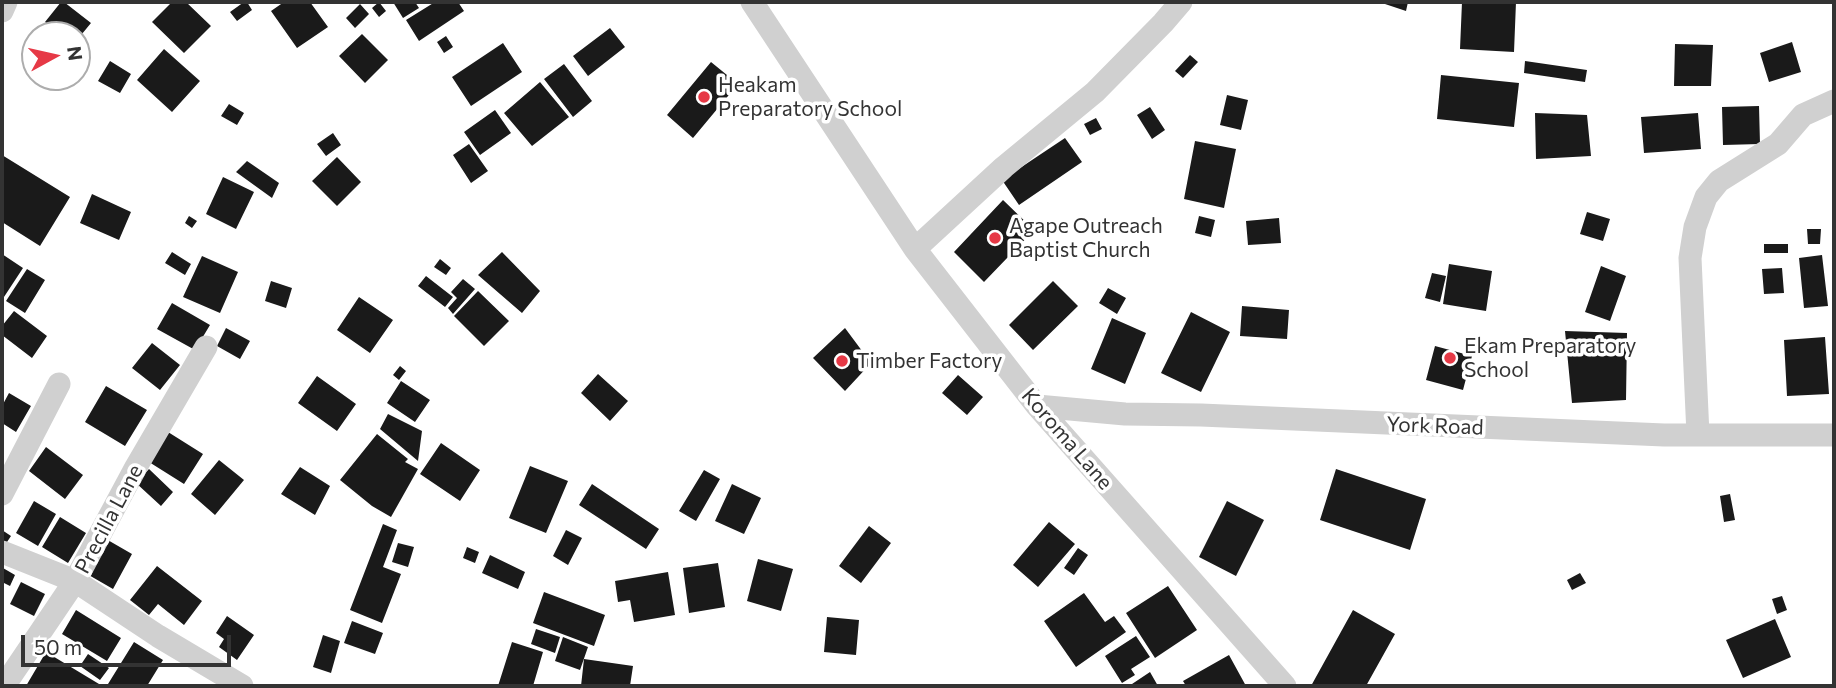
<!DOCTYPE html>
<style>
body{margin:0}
#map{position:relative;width:1836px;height:688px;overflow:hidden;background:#fff;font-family:Commissioner,sans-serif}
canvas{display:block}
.frame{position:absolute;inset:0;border:4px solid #333;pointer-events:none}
.north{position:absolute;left:21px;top:21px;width:70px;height:70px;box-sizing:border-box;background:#fff;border:2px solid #adadad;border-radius:50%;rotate:82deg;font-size:19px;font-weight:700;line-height:28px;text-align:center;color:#333}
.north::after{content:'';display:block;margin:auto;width:24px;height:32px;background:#e63946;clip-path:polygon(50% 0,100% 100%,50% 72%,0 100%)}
.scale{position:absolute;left:21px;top:635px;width:210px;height:32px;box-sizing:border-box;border:4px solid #333;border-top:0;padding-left:9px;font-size:21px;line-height:24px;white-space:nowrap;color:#333;-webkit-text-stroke:5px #fff;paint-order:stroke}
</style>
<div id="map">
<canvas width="1836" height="688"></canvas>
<div class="frame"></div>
<div class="north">N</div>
<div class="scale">50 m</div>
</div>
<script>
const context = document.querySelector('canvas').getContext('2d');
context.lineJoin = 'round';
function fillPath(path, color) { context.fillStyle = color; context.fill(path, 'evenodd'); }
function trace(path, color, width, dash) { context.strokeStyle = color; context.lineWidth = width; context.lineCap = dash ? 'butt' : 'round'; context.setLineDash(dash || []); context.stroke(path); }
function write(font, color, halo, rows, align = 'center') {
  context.font = font + ' Commissioner,sans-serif'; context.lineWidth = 7; context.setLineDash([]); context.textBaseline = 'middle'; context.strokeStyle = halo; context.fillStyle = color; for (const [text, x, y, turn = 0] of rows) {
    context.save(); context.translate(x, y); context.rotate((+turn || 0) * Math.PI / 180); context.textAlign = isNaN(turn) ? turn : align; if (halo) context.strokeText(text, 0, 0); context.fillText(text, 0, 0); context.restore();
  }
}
fillPath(new Path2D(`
 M 61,2 L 64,2 L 91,23 L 77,40 L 77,35 L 62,35 L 45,22 Z
 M 172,2 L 186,2 L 211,26 L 184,53 L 152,22 Z
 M 244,2 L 247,2 L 252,10 L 237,21 L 230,12 Z
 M 284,2 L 310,2 L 328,27 L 297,48 L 271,11 Z
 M 379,2 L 386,11 L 379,17 L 372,8 Z
 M 393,2 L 415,2 L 419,8 L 403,18 Z
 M 435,2 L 458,2 L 464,11 L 419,41 L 406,20 Z
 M 1379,2 L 1408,2 L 1406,11 Z
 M 1462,2 L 1516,2 L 1514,52 L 1460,49 Z
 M 360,4 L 369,14 L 355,28 L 346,18 Z
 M 610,28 L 625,47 L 588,76 L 573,56 Z
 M 362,34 L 388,60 L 365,83 L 339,56 Z
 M 446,36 L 453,47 L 444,53 L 437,42 Z
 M 1792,42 L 1801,72 L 1769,82 L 1760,53 Z
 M 503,43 L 522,72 L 471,106 L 452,77 Z
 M 1675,44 L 1713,45 L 1711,86 L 1674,86 Z
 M 164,49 L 200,81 L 172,112 L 137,80 Z
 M 1190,55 L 1198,62 L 1183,78 L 1175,71 Z
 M 110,61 L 131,74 L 120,93 L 98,81 Z
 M 1525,61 L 1587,70 L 1585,82 L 1524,73 Z
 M 711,62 L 738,84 L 693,138 L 667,115 Z
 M 564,64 L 592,101 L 573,117 L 544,79 Z
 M 1441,75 L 1519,83 L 1514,127 L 1437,119 Z
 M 540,82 L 569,117 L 532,146 L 504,113 Z
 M 1227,95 L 1248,100 L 1241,130 L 1220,125 Z
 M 229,104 L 244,113 L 237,125 L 221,116 Z
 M 1759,106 L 1760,144 L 1723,145 L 1722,107 Z
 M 1150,107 L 1165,130 L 1152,139 L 1137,115 Z
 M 495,110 L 511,133 L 480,155 L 464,132 Z
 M 1535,113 L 1587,115 L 1591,156 L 1536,159 Z
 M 1698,113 L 1701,149 L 1644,153 L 1641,117 Z
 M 1096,118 L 1102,129 L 1090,135 L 1084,124 Z
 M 333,133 L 341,145 L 326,156 L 317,144 Z
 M 1065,138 L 1082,162 L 1019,205 L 1002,180 Z
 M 1195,141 L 1236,149 L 1224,208 L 1184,199 Z
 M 469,144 L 488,171 L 471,183 L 453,155 Z
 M 2,155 L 70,197 L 40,246 L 2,222 Z
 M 337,157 L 361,182 L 337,206 L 312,181 Z
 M 247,161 L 279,183 L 272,198 L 236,172 Z
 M 223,177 L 254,192 L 236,229 L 206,214 Z
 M 92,194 L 131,212 L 119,240 L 80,223 Z
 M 1003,200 L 1034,230 L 984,282 L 954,252 Z
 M 1587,212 L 1610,219 L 1603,241 L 1580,234 Z
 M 189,216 L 197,221 L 192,228 L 185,223 Z
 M 1199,216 L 1215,220 L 1211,237 L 1195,233 Z
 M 1279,218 L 1281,243 L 1248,245 L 1246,221 Z
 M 1807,229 L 1821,229 L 1820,244 L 1808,244 Z
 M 1764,244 L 1788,244 L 1788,253 L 1764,253 Z
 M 172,252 L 191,264 L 185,275 L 165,263 Z
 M 502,252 L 540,291 L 522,313 L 478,275 Z
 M 2,254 L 23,268 L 2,300 Z
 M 1822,255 L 1828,306 L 1804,308 L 1799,258 Z
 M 202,256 L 238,272 L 220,313 L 183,297 Z
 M 440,259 L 451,268 L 446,275 L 434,267 Z
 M 1449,264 L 1492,271 L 1486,311 L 1443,304 Z
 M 1601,266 L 1626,276 L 1610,321 L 1585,312 Z
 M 1782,268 L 1784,293 L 1764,294 L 1762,269 Z
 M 27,269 L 45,280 L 25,313 L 6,301 Z
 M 1432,273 L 1446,276 L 1440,302 L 1425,298 Z
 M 426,276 L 453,297 L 445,307 L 418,286 Z
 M 463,279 L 475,289 L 453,314 L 448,308 L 457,298 L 451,292 Z
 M 271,281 L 292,288 L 286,308 L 265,301 Z
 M 1053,281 L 1078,306 L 1033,350 L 1009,325 Z
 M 1108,288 L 1126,298 L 1117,314 L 1099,303 Z
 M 478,291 L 509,321 L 484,346 L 454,316 Z
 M 359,297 L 393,320 L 370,353 L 337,330 Z
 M 172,303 L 210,325 L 195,350 L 157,329 Z
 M 1242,306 L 1289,310 L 1287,339 L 1240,336 Z
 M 14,311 L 47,336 L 32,358 L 2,335 L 2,326 Z
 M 1191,312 L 1230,332 L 1201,392 L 1161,373 Z
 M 1112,318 L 1146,333 L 1125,384 L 1091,369 Z
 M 226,328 L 250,341 L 240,359 L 217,346 Z
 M 845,328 L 871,363 L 845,391 L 813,358 Z
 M 1565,331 L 1627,333 L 1626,400 L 1572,403 Z
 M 1825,337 L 1829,394 L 1787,396 L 1784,340 Z
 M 152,343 L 180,365 L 160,390 L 132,368 Z
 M 1435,346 L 1472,356 L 1463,390 L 1426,380 Z
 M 400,366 L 406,371 L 399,380 L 393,375 Z
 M 598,374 L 628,401 L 610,421 L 581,393 Z
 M 958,375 L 983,397 L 967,415 L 942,393 Z
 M 317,376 L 356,404 L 337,431 L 298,403 Z
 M 401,381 L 430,400 L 415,422 L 387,403 Z
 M 106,386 L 147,410 L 125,446 L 85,422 Z
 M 9,393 L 31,406 L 16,432 L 2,423 L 2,406 Z
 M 388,414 L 422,431 L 418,461 L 380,429 Z
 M 168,432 L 203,454 L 184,484 L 149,462 Z
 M 377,434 L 408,459 L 405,462 L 418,469 L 391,517 L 372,506 L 340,480 Z
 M 441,443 L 480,470 L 460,501 L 420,474 Z
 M 46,447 L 83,475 L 65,499 L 29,471 Z
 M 219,460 L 244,480 L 215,515 L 191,494 Z
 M 530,466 L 568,481 L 546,533 L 509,518 Z
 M 300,467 L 330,486 L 315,515 L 281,494 Z
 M 149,469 L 173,492 L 161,506 L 136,483 Z
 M 1336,469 L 1426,499 L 1410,550 L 1320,520 Z
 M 704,470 L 720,479 L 696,521 L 679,511 Z
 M 592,484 L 659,529 L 646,549 L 579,505 Z
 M 732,484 L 761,498 L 744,534 L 715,521 Z
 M 1730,494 L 1735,520 L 1724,522 L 1720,496 Z
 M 34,501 L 56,514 L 38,546 L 16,533 Z
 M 1227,501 L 1264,520 L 1236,576 L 1199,557 Z
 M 60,517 L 86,533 L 68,563 L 42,547 Z
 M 1049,522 L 1075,544 L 1038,587 L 1013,565 Z
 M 383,524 L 397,530 L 383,567 L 401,574 L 382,623 L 350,610 Z
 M 869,526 L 891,543 L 861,583 L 839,566 Z
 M 2,530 L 11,536 L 5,545 L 2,543 Z
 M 566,530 L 582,538 L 568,565 L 553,556 Z
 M 106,539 L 132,554 L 113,589 L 87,574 Z
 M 398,543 L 414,547 L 408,567 L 392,562 Z
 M 467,547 L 479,552 L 475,563 L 463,558 Z
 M 1078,548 L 1088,555 L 1074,575 L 1064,568 Z
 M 490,555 L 525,572 L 518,589 L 482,573 Z
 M 758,559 L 793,569 L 781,611 L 747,601 Z
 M 718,563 L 725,607 L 689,613 L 683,568 Z
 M 157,566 L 202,601 L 184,625 L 158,604 L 149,615 L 130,600 Z
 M 3,568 L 15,575 L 10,586 L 2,582 Z
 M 668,572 L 675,615 L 634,622 L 630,600 L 618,602 L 615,581 Z
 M 1580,573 L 1586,583 L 1572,590 L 1567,580 Z
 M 21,582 L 45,594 L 34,616 L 10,604 Z
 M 1168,586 L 1197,630 L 1155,658 L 1126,613 Z
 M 544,592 L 605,615 L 594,646 L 533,623 Z
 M 1084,593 L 1105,622 L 1114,616 L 1126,632 L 1076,667 L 1044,621 Z
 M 1782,596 L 1787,610 L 1777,614 L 1772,599 Z
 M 76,610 L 121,638 L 107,661 L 62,634 Z
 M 1353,610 L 1395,634 L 1366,686 L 1311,686 Z
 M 227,616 L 254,635 L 237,660 L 219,647 L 224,639 L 216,633 Z
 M 827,617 L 859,620 L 856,655 L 824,652 Z
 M 1775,619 L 1791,657 L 1743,678 L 1726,640 Z
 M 352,621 L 383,633 L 375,654 L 344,643 Z
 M 536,629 L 560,637 L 555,653 L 531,644 Z
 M 323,635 L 340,641 L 331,673 L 313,667 Z
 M 1136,636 L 1150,657 L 1131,669 L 1135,675 L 1122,683 L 1105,656 Z
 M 563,637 L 588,647 L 580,670 L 555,661 Z
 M 134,642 L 163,660 L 147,686 L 112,686 L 108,684 Z
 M 512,642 L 543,652 L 533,686 L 498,686 Z
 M 46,652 L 99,684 L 97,686 L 26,686 Z
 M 88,654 L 109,668 L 100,680 L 80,666 Z
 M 1229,655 L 1246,686 L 1186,686 L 1183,681 Z
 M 584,659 L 633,666 L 630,686 L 581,686 Z
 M 1150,672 L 1158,686 L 1134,686 L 1132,684 Z
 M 666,684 L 696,684 L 696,686 L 666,686 Z`), '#1a1a1a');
trace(new Path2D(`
 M 752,2 L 915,249 L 1037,406 L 1285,686
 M 2,11 L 6,2
 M 915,249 L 1004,167 L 1095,92 L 1163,23 L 1181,2
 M 1037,406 L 1125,414 L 1201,415 L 1664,435 L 1834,435
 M 1698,435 L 1690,258 L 1695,227 L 1706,197 L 1719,181 L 1778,144 L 1803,115 L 1834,101
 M 2,494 L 59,384
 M 2,552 L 75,581 L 158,636 L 242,686
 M 4,686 L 75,581 L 136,467 L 206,347`), '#d0d0d0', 23);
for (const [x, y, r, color] of [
 [704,97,7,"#e63946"],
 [995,238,7,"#e63946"],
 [1450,358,7,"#e63946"],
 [842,361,7,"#e63946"]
]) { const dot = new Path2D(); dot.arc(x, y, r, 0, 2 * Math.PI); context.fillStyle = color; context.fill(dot); trace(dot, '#fff', 2.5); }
write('21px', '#333', '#fff', [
 ["Heakam",718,85],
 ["Preparatory School",718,109],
 ["Agape Outreach",1009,226],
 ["Baptist Church",1009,250],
 ["Ekam Preparatory",1464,346],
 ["School",1464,370],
 ["Timber Factory",856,361]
], 'left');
write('21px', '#333', '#fff', [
 ["York Road",1435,426,2],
 ["Koroma Lane",1067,439,49],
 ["Precilla Lane",109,519,-62]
]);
</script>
